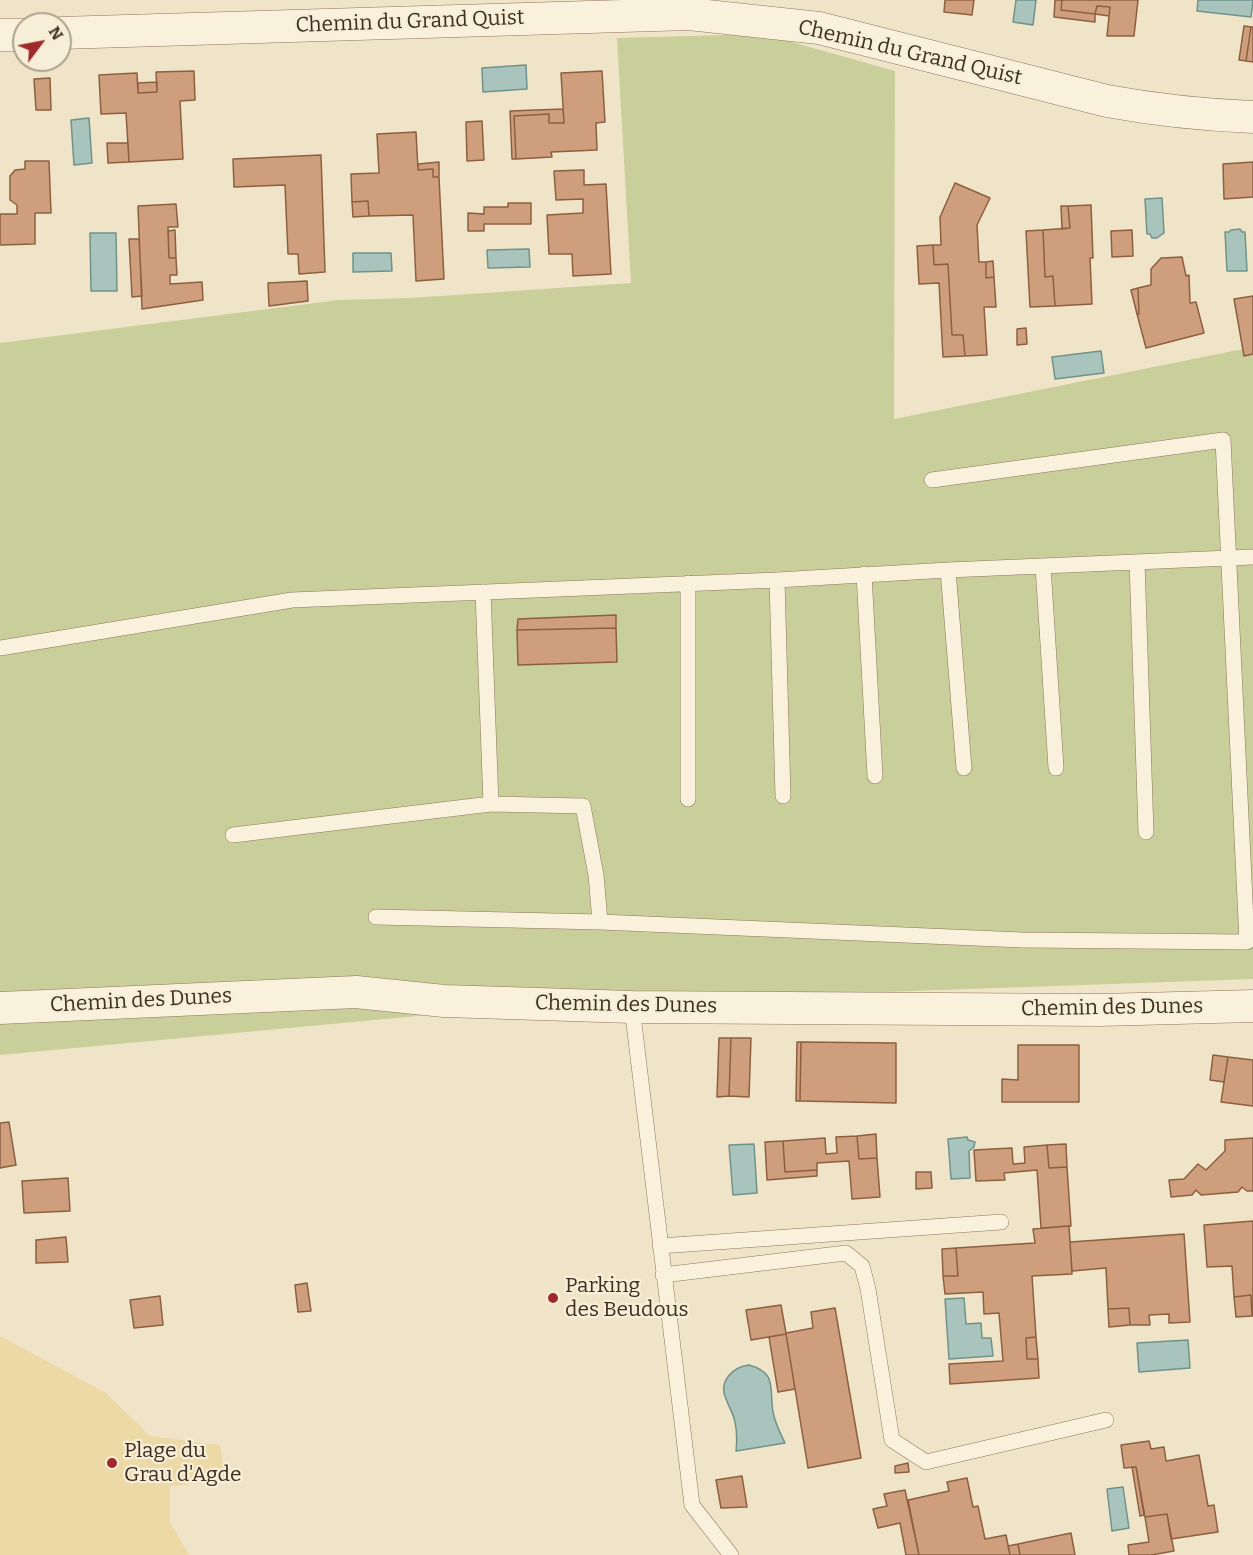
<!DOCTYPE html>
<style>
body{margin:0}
#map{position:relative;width:1253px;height:1555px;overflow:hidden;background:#f0e4c8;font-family:Bitter,serif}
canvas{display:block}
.north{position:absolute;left:12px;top:12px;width:60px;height:60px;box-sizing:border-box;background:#f7eed8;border:2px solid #ada18e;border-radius:50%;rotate:58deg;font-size:16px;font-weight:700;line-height:24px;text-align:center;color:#3d2e20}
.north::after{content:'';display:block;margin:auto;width:21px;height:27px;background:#9e2a2b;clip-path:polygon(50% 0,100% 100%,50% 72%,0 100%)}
</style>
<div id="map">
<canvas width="1253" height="1555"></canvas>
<div class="north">N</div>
</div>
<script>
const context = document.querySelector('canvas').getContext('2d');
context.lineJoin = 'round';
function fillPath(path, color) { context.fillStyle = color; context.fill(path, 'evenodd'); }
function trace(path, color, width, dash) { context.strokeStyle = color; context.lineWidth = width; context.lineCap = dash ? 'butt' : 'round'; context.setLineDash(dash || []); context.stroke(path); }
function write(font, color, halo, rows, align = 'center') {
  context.font = font + ' Bitter,serif'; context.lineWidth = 4.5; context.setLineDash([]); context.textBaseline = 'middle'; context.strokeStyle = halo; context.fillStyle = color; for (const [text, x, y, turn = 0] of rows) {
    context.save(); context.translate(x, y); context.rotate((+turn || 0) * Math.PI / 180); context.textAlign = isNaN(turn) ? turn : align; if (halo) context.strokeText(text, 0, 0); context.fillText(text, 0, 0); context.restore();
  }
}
fillPath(new Path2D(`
 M 763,34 L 895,71 L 894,419 L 1253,347 L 1253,979 L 629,1001 L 428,1015 L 0,1055 L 0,343 L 339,300 L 411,298 L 631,283 L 617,38 Z`), '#c9cf9b');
fillPath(new Path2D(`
 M 0,1336 L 106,1393 L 150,1436 L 220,1445 L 226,1481 L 170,1486 L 170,1522 L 189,1555 L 0,1555 Z`), '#ecd9a5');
const water = new Path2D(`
 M 1016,0 L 1036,0 L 1033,25 L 1013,22 Z
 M 1198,0 L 1253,0 L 1251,17 L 1197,11 Z
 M 526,65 L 527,89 L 483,92 L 482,68 Z
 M 89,118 L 92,163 L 74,165 L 71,120 Z
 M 1162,198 L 1164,233 L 1157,238 L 1152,238 L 1150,234 L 1147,234 L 1145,199 Z
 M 1240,229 L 1242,232 L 1245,232 L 1247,271 L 1227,271 L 1225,232 L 1229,232 L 1231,230 Z
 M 90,233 L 116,233 L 117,291 L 91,291 Z
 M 529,249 L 530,267 L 488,268 L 487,250 Z
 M 353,253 L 391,253 L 392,271 L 353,272 Z
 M 1101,351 L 1104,373 L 1055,379 L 1052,357 Z
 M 967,1137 L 968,1140 L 975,1142 L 974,1147 L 969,1151 L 970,1178 L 951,1179 L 948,1139 Z
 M 754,1144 L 757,1193 L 733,1195 L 729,1145 Z
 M 964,1298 L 966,1324 L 981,1323 L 982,1338 L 991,1338 L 993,1356 L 949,1359 L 945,1299 Z
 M 1188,1340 L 1190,1368 L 1139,1372 L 1137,1343 Z
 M 749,1365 C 778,1373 769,1389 773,1412 C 775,1423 780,1433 785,1443 L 736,1451 C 737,1441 737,1431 735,1422 C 733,1413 729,1407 726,1399 C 718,1381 733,1367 749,1365 Z
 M 1123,1487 L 1129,1528 L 1112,1531 L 1107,1489 Z`);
fillPath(water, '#a9c4bc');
trace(water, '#6f938a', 1.5);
const building = new Path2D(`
 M 945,0 L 974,0 L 972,15 L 944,12 Z
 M 1055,0 L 1062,0 L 1061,10 L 1095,14 L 1095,22 L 1054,17 Z
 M 1062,0 L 1138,0 L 1134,36 L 1107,36 L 1110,7 L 1097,6 L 1095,14 L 1061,10 Z
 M 1097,6 L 1110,7 L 1109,16 L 1095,14 Z
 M 1244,26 L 1251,27 L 1246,61 L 1239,60 Z
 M 1251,27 L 1253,27 L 1253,62 L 1246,61 Z
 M 194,71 L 195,100 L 180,101 L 183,159 L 129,162 L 126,113 L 101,114 L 99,75 L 137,73 L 138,93 L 157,92 L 156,72 Z
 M 602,71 L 605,122 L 596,123 L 597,150 L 551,152 L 552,157 L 516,159 L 514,116 L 549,114 L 549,123 L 564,123 L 561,73 Z
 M 50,78 L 51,110 L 36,110 L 34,79 Z
 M 157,82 L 157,92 L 138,93 L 138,83 Z
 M 563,109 L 564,123 L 549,123 L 549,114 L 514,116 L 516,159 L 512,159 L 510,111 Z
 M 482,121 L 484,160 L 467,161 L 466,122 Z
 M 416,132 L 418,170 L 433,169 L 433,177 L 439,177 L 444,279 L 416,281 L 413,215 L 369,216 L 368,201 L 352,202 L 351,174 L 379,173 L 377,134 Z
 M 107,143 L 128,143 L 129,162 L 108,163 Z
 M 321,155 L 325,272 L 299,274 L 298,254 L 288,254 L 285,185 L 234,187 L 233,159 Z
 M 25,161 L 49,161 L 51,213 L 35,213 L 35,244 L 0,245 L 0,214 L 17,214 L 17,205 L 10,200 L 10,176 L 15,170 L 25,169 Z
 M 439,162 L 439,177 L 433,177 L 433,169 L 418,170 L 418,164 Z
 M 1253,162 L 1253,197 L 1224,199 L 1223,164 Z
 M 584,170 L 584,185 L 606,184 L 611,274 L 573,276 L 572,254 L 549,254 L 547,215 L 583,213 L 583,199 L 556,200 L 554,171 Z
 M 955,183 L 990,198 L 977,225 L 979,262 L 986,262 L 986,278 L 994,277 L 996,307 L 984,307 L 987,355 L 965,356 L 963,335 L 952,335 L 948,264 L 934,265 L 933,245 L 941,245 L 940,217 Z
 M 368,201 L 369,216 L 353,217 L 352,202 Z
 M 508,203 L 531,203 L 531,224 L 484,224 L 484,231 L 468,231 L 468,213 L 484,214 L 484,207 L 508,207 Z
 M 176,204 L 178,227 L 168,227 L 169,258 L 176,258 L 177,275 L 170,275 L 170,284 L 202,282 L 203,300 L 142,309 L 138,206 Z
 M 1091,205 L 1093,258 L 1090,258 L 1092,304 L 1055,306 L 1053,276 L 1045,277 L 1043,230 L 1070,228 L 1068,206 Z
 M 1061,206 L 1068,206 L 1070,228 L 1062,229 Z
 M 175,230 L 176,258 L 169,258 L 168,231 Z
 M 1043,230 L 1045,277 L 1053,276 L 1055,306 L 1030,307 L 1026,231 Z
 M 1132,230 L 1133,256 L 1112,257 L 1111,231 Z
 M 129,239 L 139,239 L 142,296 L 132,297 Z
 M 933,245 L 934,265 L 948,264 L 952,335 L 963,335 L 965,356 L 943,357 L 939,283 L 919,284 L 917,246 Z
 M 1182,257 L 1186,276 L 1189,275 L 1190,303 L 1196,302 L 1204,333 L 1146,348 L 1137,314 L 1139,314 L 1138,288 L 1151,285 L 1151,269 L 1161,258 Z
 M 993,261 L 994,277 L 986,278 L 986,262 Z
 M 307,281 L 308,301 L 269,306 L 268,283 Z
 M 1138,288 L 1139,314 L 1137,314 L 1131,290 Z
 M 1253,296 L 1253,354 L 1244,356 L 1234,299 Z
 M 1026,328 L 1027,344 L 1017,345 L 1017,329 Z
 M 616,615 L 616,628 L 517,630 L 518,619 Z
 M 616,628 L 617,662 L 518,665 L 517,630 Z
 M 719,1038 L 731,1038 L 729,1096 L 717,1097 Z
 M 731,1038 L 751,1038 L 749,1097 L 729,1096 Z
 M 797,1042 L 801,1042 L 800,1101 L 796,1101 Z
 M 801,1042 L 896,1043 L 896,1103 L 800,1101 Z
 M 1018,1045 L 1079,1045 L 1079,1102 L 1002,1102 L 1002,1079 L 1018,1080 Z
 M 1213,1055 L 1228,1057 L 1224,1082 L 1210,1080 Z
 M 1228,1057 L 1253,1060 L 1253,1106 L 1221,1102 Z
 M 9,1122 L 16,1165 L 0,1168 L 0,1123 Z
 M 876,1134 L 877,1158 L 859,1159 L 857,1136 Z
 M 857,1136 L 859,1159 L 877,1158 L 880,1197 L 852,1199 L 849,1161 L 817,1163 L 817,1170 L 785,1172 L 783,1141 L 825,1138 L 826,1154 L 837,1153 L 836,1137 Z
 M 1253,1138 L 1253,1191 L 1247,1191 L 1242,1187 L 1238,1192 L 1201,1195 L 1196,1190 L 1192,1195 L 1171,1197 L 1169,1180 L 1184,1179 L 1198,1164 L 1206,1170 L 1225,1151 L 1225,1140 Z
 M 783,1141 L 785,1172 L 817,1170 L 817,1176 L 767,1180 L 765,1142 Z
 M 1066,1144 L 1067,1167 L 1049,1168 L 1047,1145 Z
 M 1047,1145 L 1049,1168 L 1067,1167 L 1071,1226 L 1069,1226 L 1041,1228 L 1037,1170 L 1004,1173 L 1005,1180 L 976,1181 L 974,1150 L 1012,1148 L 1013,1164 L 1025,1163 L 1024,1147 Z
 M 916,1172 L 931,1172 L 932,1188 L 916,1189 Z
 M 68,1178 L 70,1211 L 24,1213 L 22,1181 Z
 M 1253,1221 L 1253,1316 L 1252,1316 L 1251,1295 L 1234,1297 L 1232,1266 L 1207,1267 L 1204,1225 Z
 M 1069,1226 L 1072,1274 L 1032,1276 L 1036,1337 L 1026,1338 L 1027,1359 L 1038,1359 L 1039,1378 L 950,1384 L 949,1364 L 1003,1361 L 999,1313 L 984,1314 L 983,1292 L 945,1294 L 943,1276 L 958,1276 L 956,1248 L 1035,1243 L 1033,1229 Z
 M 1184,1234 L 1190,1322 L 1169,1323 L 1169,1314 L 1149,1315 L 1150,1325 L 1130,1325 L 1129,1308 L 1108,1309 L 1106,1268 L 1072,1271 L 1070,1242 Z
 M 66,1237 L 68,1262 L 36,1263 L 36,1240 Z
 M 956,1248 L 958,1276 L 943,1276 L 942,1249 Z
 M 307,1283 L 311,1311 L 298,1312 L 295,1285 Z
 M 1251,1295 L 1252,1316 L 1236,1317 L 1234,1297 Z
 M 160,1296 L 163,1325 L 134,1328 L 130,1300 Z
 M 781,1305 L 786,1333 L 813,1328 L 811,1312 L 835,1308 L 861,1458 L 808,1468 L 786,1334 L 751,1340 L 746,1310 Z
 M 1129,1308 L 1130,1325 L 1109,1327 L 1108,1309 Z
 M 786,1334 L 795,1389 L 778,1392 L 769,1337 Z
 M 1036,1337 L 1038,1359 L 1027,1359 L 1026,1338 Z
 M 1149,1441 L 1151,1449 L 1164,1447 L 1166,1461 L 1199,1455 L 1208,1506 L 1214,1505 L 1218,1532 L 1171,1539 L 1167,1514 L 1145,1517 L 1136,1467 L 1124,1468 L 1121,1445 Z
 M 908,1463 L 909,1472 L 895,1473 L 895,1466 Z
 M 1132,1467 L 1136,1467 L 1144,1515 L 1140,1516 Z
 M 742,1476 L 747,1507 L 721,1508 L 716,1480 Z
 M 967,1478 L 973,1507 L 978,1506 L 985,1539 L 1006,1535 L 1010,1555 L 919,1555 L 908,1500 L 949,1491 L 947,1482 Z
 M 905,1490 L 919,1555 L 906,1555 L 900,1523 L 878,1528 L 873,1509 L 887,1506 L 884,1494 Z
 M 1167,1514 L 1174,1551 L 1151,1555 L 1129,1555 L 1128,1545 L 1149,1542 L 1145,1517 Z
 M 1071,1533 L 1075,1555 L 1020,1555 L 1018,1544 Z
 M 1018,1544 L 1020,1555 L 1010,1555 L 1008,1546 Z`);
fillPath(building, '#cf9f7d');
trace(building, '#8d5f41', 1.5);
const lane = new Path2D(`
 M 1137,562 L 1146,832
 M 1043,566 L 1056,768
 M 948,570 L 964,768
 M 864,574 L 875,776
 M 777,580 L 783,796
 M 0,648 L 292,600 L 777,580 L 948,570 L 1253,557
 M 688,799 L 688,583
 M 233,835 L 491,804
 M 376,917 L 600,922 L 596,875 L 583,806 L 491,804 L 483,592
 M 600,922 L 1022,940 L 1247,942 L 1223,440 L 932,480
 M 632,1007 L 692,1505 L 731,1555
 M 660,1246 L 1001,1222
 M 663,1275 L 846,1253 L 862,1266 L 868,1289 L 892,1440 L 926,1462 L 1106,1420`);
const street = new Path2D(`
 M 60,33 L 689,14 L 819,28 L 1107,101 C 1156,110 1204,115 1253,117
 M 0,35 L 24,35
 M 0,1008 L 356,992 L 444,1001 L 632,1007 L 1101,1010 L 1253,1006`);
trace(lane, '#8d765c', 16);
trace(street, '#8d765c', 33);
trace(lane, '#faf1dc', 15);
trace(street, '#faf1dc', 32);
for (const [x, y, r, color] of [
 [553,1298,6,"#9e2a2b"],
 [112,1463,6,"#9e2a2b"]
]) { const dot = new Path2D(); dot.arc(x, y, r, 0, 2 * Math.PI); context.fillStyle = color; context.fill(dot); trace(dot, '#f7eed8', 2); }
write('21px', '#3d2e20', '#f7eed8', [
 ["Chemin du Grand Quist",410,22,-2],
 ["Chemin du Grand Quist",910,53,13],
 ["Chemin des Dunes",141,1001,-3],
 ["Chemin des Dunes",626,1005,1],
 ["Chemin des Dunes",1112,1008,-1]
]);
write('21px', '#3d2e20', '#f7eed8', [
 ["Parking",565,1286],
 ["des Beudous",565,1310],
 ["Plage du",124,1451],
 ["Grau d'Agde",124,1475]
], 'left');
</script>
